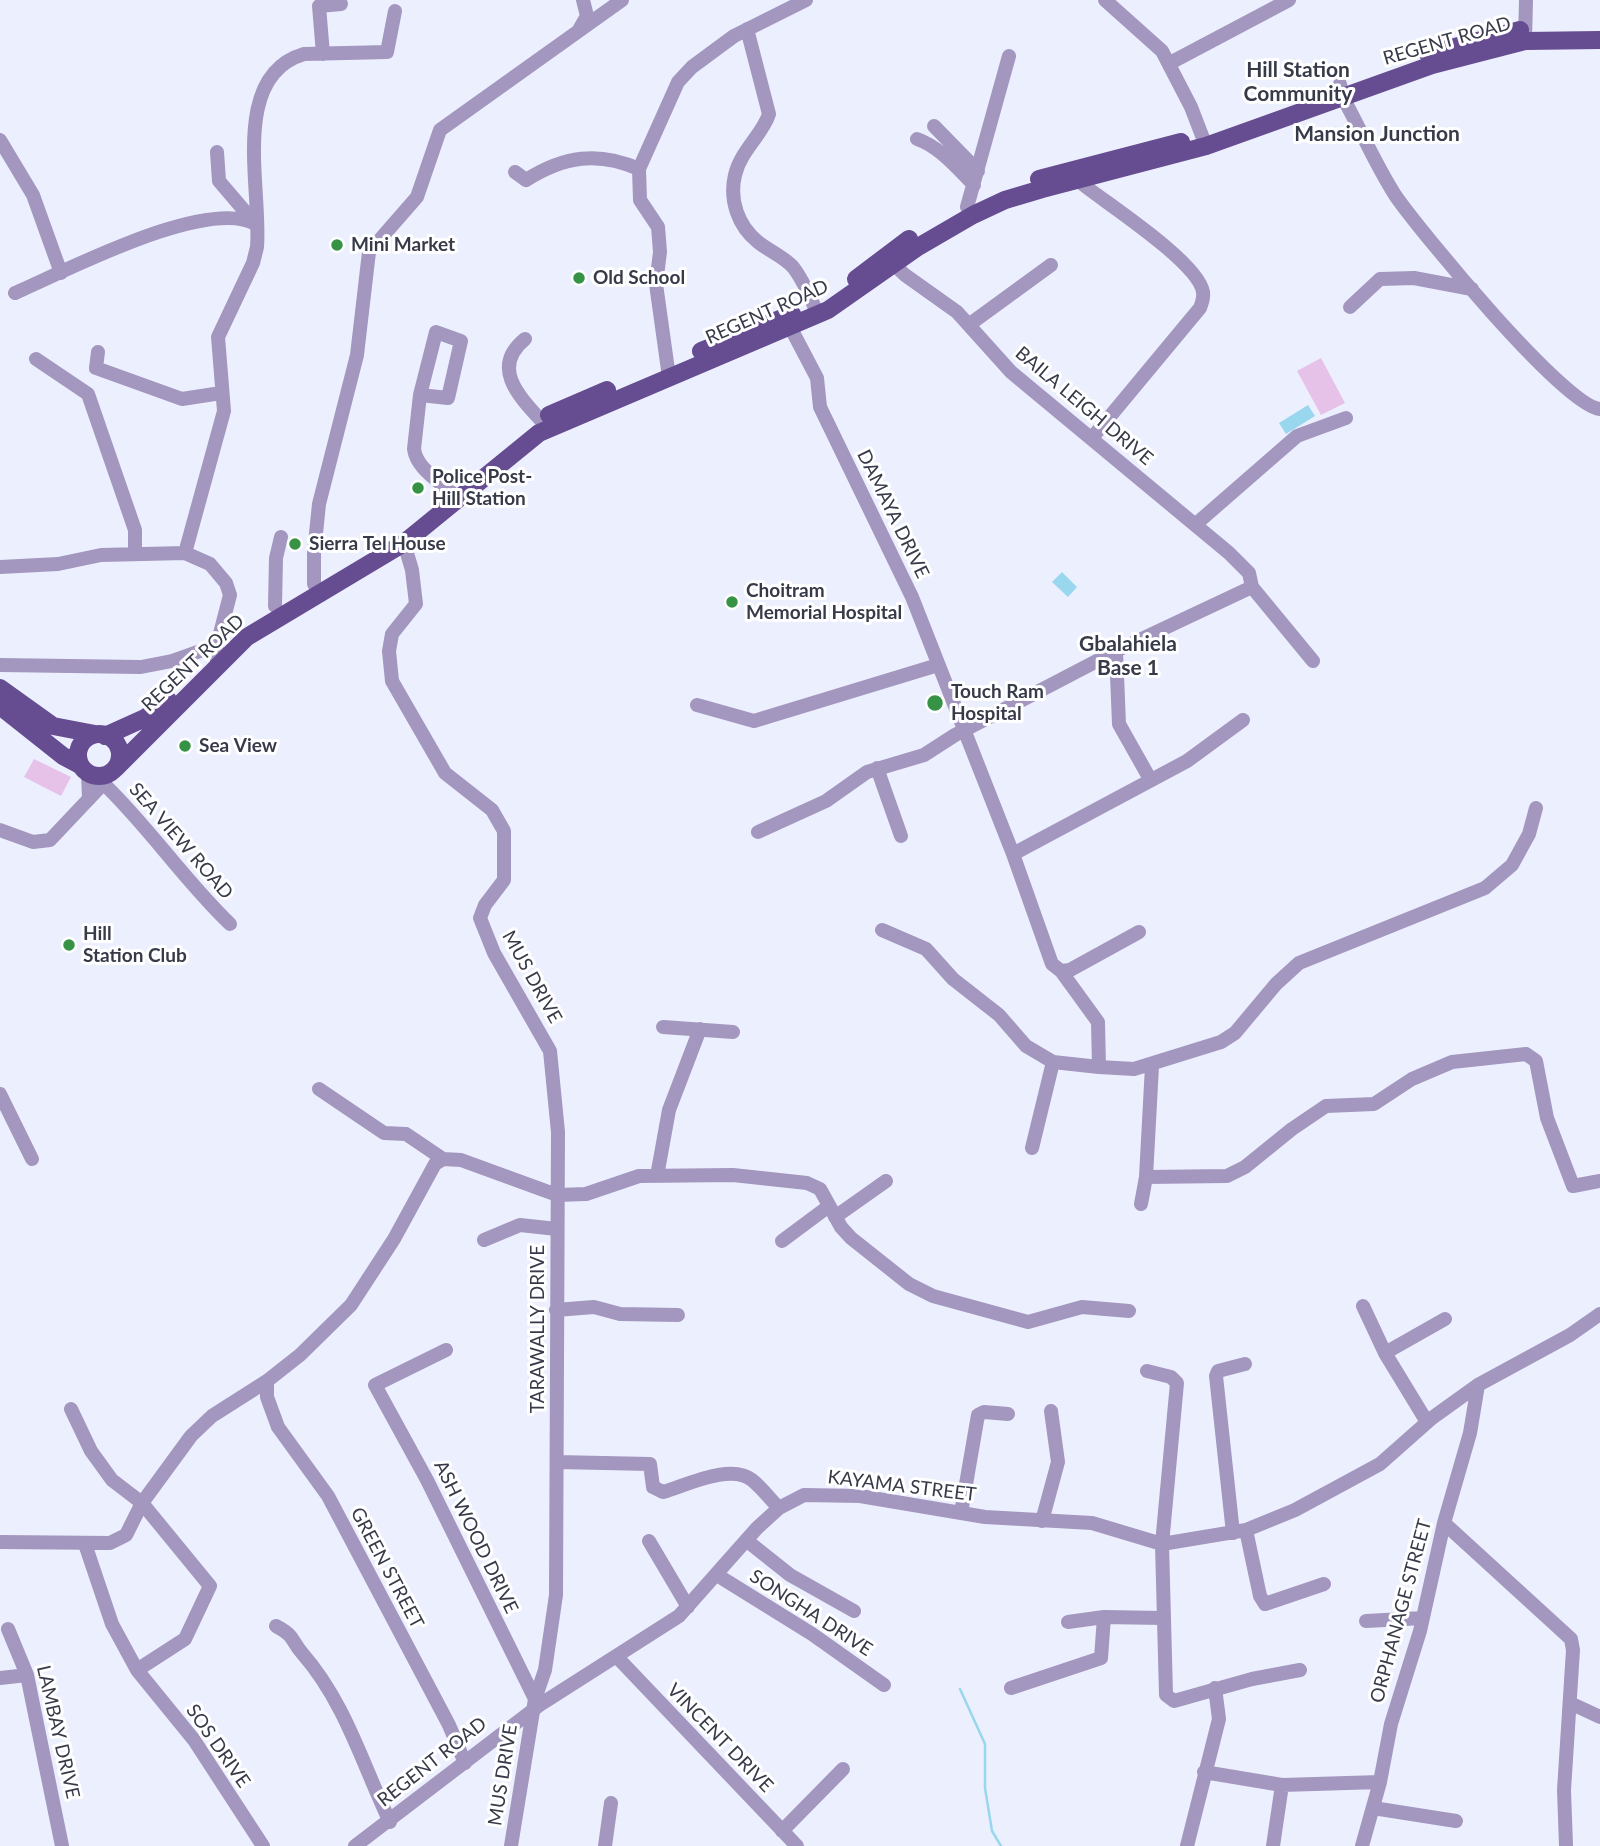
<!DOCTYPE html>
<style>
body{margin:0}
canvas{display:block;background:#eceffd}
</style>
<canvas width="1600" height="1846"></canvas>
<script>
const context = document.querySelector('canvas').getContext('2d');
context.lineJoin = 'round';
function fillPath(path, color) { context.fillStyle = color; context.fill(path, 'evenodd'); }
function trace(path, color, width, dash) { context.strokeStyle = color; context.lineWidth = width; context.lineCap = dash ? 'butt' : 'round'; context.setLineDash(dash || []); context.stroke(path); }
function write(font, color, halo, rows, align = 'center') {
  context.font = font + ' Lato,sans-serif'; context.lineWidth = 6; context.setLineDash([]); context.textBaseline = 'middle'; context.strokeStyle = halo; context.fillStyle = color; for (const [text, x, y, turn = 0] of rows) {
    context.save(); context.translate(x, y); context.rotate((+turn || 0) * Math.PI / 180); context.textAlign = isNaN(turn) ? turn : align; if (halo) context.strokeText(text, 0, 0); context.fillText(text, 0, 0); context.restore();
  }
}
fillPath(new Path2D(`
 M 1321,358 L 1345,403 L 1321,415 L 1297,371 Z
 M 34,759 L 71,777 L 61,796 L 24,777 Z`), '#e7c2e8');
fillPath(new Path2D(`
 M 1308,405 L 1315,416 L 1286,434 L 1279,423 Z
 M 1062,572 L 1077,587 L 1068,597 L 1052,582 Z`), '#98d7ee');
trace(new Path2D(`
 M 960,1689 L 985,1744 L 985,1788 L 992,1831 L 1001,1846`), '#98d7ee', 2.5);
trace(new Path2D(`
 M 1105,0 L 1162,51 L 1191,107 L 1206,146
 M 580,28 L 587,16 L 583,0
 M 747,29 L 769,114 C 763,134 741,150 735,175 C 729,200 738,226 758,242 C 769,251 783,256 793,267 C 804,281 811,299 818,315
 M 1525,40 L 1526,0
 M 323,54 L 319,6 L 341,4
 M 1170,63 L 1289,0
 M 1340,84 L 1342,96 C 1360,128 1375,164 1395,195 C 1419,230 1565,407 1600,409
 M 934,126 L 978,171
 M 917,139 C 940,147 957,168 974,185
 M 0,140 L 33,195 L 61,273
 M 217,152 L 219,181 L 254,222
 M 515,172 L 526,180 C 564,156 598,151 639,169
 M 1079,173 L 1079,181 L 1089,189 C 1114,208 1199,264 1203,292 C 1204,298 1202,303 1200,308 L 1092,438
 M 967,207 L 1009,56
 M 886,257 L 905,275 L 957,312 L 1011,372 L 1229,553 L 1249,573 L 1252,587
 M 15,293 C 64,272 209,195 257,225
 M 1350,307 L 1380,279 L 1414,278 L 1472,289
 M 786,319 L 817,378 L 820,407 L 912,597 L 1013,854 L 1052,964 L 1061,971 L 1098,1022 L 1099,1067
 M 970,324 L 1051,265
 M 525,339 C 487,370 525,402 548,428
 M 98,352 L 96,368 L 182,399 L 221,393
 M 36,359 L 88,394 L 135,530 L 135,554
 M 669,377 L 656,284 L 660,252 L 658,227 L 640,200 L 639,169 L 678,82 L 692,67 L 734,36 L 806,0
 M 420,395 L 448,398 L 461,341 L 436,332 L 420,395 L 414,449 C 417,471 444,483 458,499
 M 1196,524 L 1297,436 L 1346,418
 M 404,543 L 412,570 L 416,604 L 392,634 L 389,651 L 392,681 L 445,773 L 492,810 L 504,831 L 504,880 L 485,905 L 480,918 L 494,953 L 550,1051 L 558,1132 L 556,1595 L 545,1670 L 535,1699 L 511,1846
 M 185,553 L 224,411 L 218,337 L 253,263 L 257,247 C 262,190 229,76 304,54 L 387,52 L 395,11
 M 0,567 L 58,564 L 101,555 L 185,553 L 210,564 L 226,583 L 230,595 L 217,645 L 217,665
 M 314,584 L 314,553 L 319,504 L 357,355 L 369,252 L 417,197 L 440,130 L 622,0
 M 1252,587 L 1313,661
 M 275,606 L 276,558 L 281,537
 M 1116,651 L 1119,724 L 1150,779
 M 0,665 L 141,667 L 172,661 L 217,645
 M 697,705 L 754,721 L 938,665
 M 877,768 L 901,836
 M 88,773 L 89,799
 M 103,783 C 149,827 184,880 230,924
 M 0,830 L 33,842 L 50,840 L 102,785 L 105,775
 M 758,832 L 826,801 L 867,772 L 924,755 L 955,735 L 1116,651 L 1252,587
 M 1013,854 L 1187,761 L 1243,720
 M 882,930 L 926,949 L 953,979 L 999,1015 L 1026,1046 L 1053,1062 L 1099,1067 L 1134,1069 L 1221,1042 L 1235,1033 L 1276,984 L 1299,963 L 1485,888 L 1512,865 L 1529,834 L 1536,808
 M 1061,971 L 1070,970 L 1139,932
 M 663,1027 L 733,1032
 M 319,1089 L 384,1133 L 406,1134 L 443,1159
 M 0,1094 L 32,1159
 M 1032,1148 L 1053,1062
 M 657,1176 L 669,1110 L 700,1029
 M 1146,1177 L 1227,1176 L 1245,1167 L 1292,1129 L 1326,1106 L 1374,1104 L 1412,1079 L 1452,1062 L 1526,1054 L 1536,1061 L 1547,1118 L 1573,1186 L 1600,1181
 M 1141,1204 L 1146,1177 L 1152,1066
 M 835,1217 L 886,1181
 M 484,1240 L 520,1225 L 557,1229
 M 782,1241 L 829,1206
 M 1363,1306 L 1385,1353 L 1427,1422
 M 556,1310 L 594,1307 L 620,1314 L 678,1315
 M 446,1350 L 375,1385 L 427,1480 L 535,1699
 M 1385,1353 L 1445,1319
 M 1147,1371 L 1171,1377 L 1177,1383 L 1162,1544 L 1166,1695 L 1174,1701 L 1252,1679 L 1300,1670
 M 71,1409 L 91,1451 L 112,1480 L 142,1503 L 210,1586 L 185,1639 L 137,1670
 M 557,1462 L 650,1464 L 653,1487 L 663,1492 C 687,1485 731,1463 752,1480 C 762,1488 770,1499 779,1508
 M 961,1513 L 978,1415 L 984,1412 L 1008,1414
 M 1042,1521 L 1058,1462 L 1051,1411
 M 1444,1523 L 1571,1639 L 1573,1650 L 1564,1790 L 1566,1846
 M 1246,1530 L 1260,1596 L 1265,1604 L 1324,1584
 M 1233,1533 L 1216,1376 L 1218,1371 L 1245,1364
 M 746,1540 L 790,1575 L 854,1611
 M 649,1541 L 688,1607
 M 0,1542 L 110,1543 L 126,1535 L 142,1503 L 191,1436 L 212,1416 L 267,1381
 M 85,1544 L 112,1624 L 137,1670 L 194,1740 L 263,1846
 M 717,1575 L 812,1634 L 884,1685
 M 1366,1621 L 1423,1618
 M 1068,1622 L 1104,1617
 M 276,1626 C 296,1637 290,1639 302,1653 C 345,1702 362,1763 390,1822
 M 8,1629 L 27,1675 L 62,1846
 M 616,1656 L 797,1846
 M 0,1678 L 27,1675
 M 1011,1688 L 1101,1658 L 1104,1617 L 1163,1618
 M 1570,1703 L 1600,1717
 M 465,1763 L 449,1725 L 328,1496 L 278,1427 L 267,1397 L 267,1381 L 300,1355 L 351,1305 L 394,1239 L 435,1164 L 443,1159 L 461,1160 L 557,1195 L 586,1194 L 639,1176 L 733,1175 L 807,1183 L 820,1189 L 841,1227 L 851,1238 L 909,1284 L 933,1296 L 1028,1322 L 1082,1307 L 1129,1311
 M 1204,1772 L 1282,1785 L 1380,1782
 M 1373,1808 L 1456,1821
 M 782,1831 L 843,1769
 M 355,1846 L 541,1704 L 679,1616 L 757,1528 L 779,1508 L 804,1495 L 860,1496 L 985,1517 L 1092,1523 L 1162,1544 L 1246,1530 L 1295,1510 L 1380,1464 L 1432,1418 L 1478,1385 L 1570,1335 L 1600,1314
 M 605,1846 L 611,1803
 M 1187,1846 L 1219,1719 L 1215,1688
 M 1273,1846 L 1282,1785
 M 1362,1846 L 1380,1782 L 1391,1724 L 1420,1631 L 1444,1523 L 1470,1433 L 1478,1385`), '#a397bf', 14);
trace(new Path2D(`
 M 1428,54 L 1520,30
 M 1039,179 L 1181,142
 M 856,279 L 909,239
 M 701,351 L 792,314
 M 549,415 L 607,390
 M 0,688 L 53,726 L 95,734
 M 0,706 L 63,756 L 80,765
 M78 755a21 21 0 1 1 42 0a21 21 0 1 1-42 0Z
 M 105,736 L 145,718 L 168,700
 M 115,769 L 247,637 L 404,543 L 539,433 L 828,310 L 918,247 L 973,215 L 1005,200 L 1042,189 L 1206,146 L 1432,65 L 1525,41 L 1600,40`), '#664c91', 18);
for (const [x, y, r, color] of [
 [337,245,7,"#369345"],
 [579,278,7,"#369345"],
 [418,488,7,"#369345"],
 [295,544,7,"#369345"],
 [732,602,7,"#369345"],
 [935,703,9,"#369345"],
 [185,746,7,"#369345"],
 [69,945,7,"#369345"]
]) { const dot = new Path2D(); dot.arc(x, y, r, 0, 2 * Math.PI); context.fillStyle = color; context.fill(dot); trace(dot, '#fff', 2.5); }
write('19px', '#373a48', '#fff', [
 ["REGENT ROAD",1447,41,-16],
 ["REGENT ROAD",767,312,-24],
 ["BAILA LEIGH DRIVE",1084,406,40],
 ["DAMAYA DRIVE",893,514,64],
 ["REGENT ROAD",193,663,-43],
 ["SEA VIEW ROAD",181,841,49],
 ["MUS DRIVE",532,977,61],
 ["TARAWALLY DRIVE",538,1329,-90],
 ["KAYAMA STREET",902,1486,7],
 ["ASH WOOD DRIVE",476,1537,64],
 ["GREEN STREET",387,1568,62],
 ["ORPHANAGE STREET",1401,1611,-75],
 ["SONGHA DRIVE",811,1613,33],
 ["LAMBAY DRIVE",58,1732,77],
 ["VINCENT DRIVE",720,1738,46],
 ["SOS DRIVE",218,1746,55],
 ["REGENT ROAD",432,1762,-38],
 ["MUS DRIVE",503,1775,-81]
]);
write('bold 19px', '#373a48', '#fff', [
 ["Mini Market",351,245],
 ["Old School",593,278],
 ["Police Post-",432,477],
 ["Hill Station",432,499],
 ["Sierra Tel House",309,544],
 ["Choitram",746,591],
 ["Memorial Hospital",746,613],
 ["Touch Ram",951,692],
 ["Hospital",951,714],
 ["Sea View",199,746],
 ["Hill",83,934],
 ["Station Club",83,956]
], 'left');
write('bold 21px', '#373a48', '#fff', [
 ["Hill Station",1298,70],
 ["Community",1298,94],
 ["Mansion Junction",1377,134],
 ["Gbalahiela",1128,644],
 ["Base 1",1128,668]
]);
</script>
